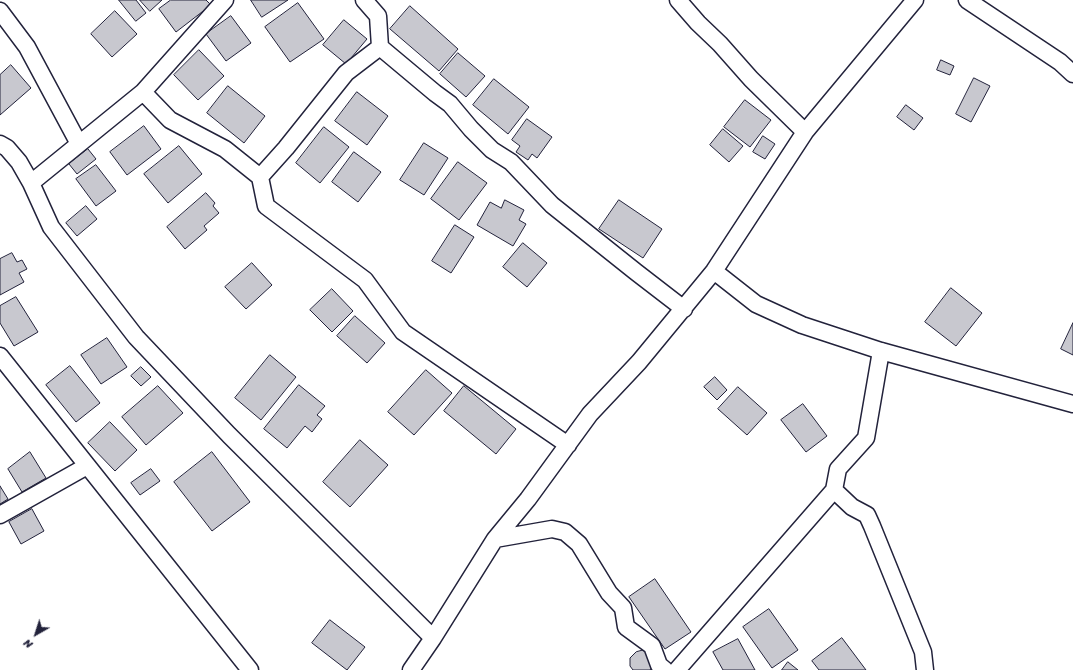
<!DOCTYPE html>
<style>
body{margin:0}
#map{position:relative;width:1073px;height:670px;overflow:hidden;background:#fff;font-family:Sriracha,sans-serif}
canvas{display:block}
.north{position:absolute;left:16px;top:614px;width:40px;height:40px;-webkit-text-stroke:3px #fff;paint-order:stroke;rotate:219deg;font-size:11px;font-weight:700;line-height:16px;text-align:center;color:#22223b}
.north::after{content:'';display:block;margin:auto;width:14px;height:18px;background:#22223b;clip-path:polygon(50% 0,100% 100%,50% 72%,0 100%)}
</style>
<div id="map">
<canvas width="1073" height="670"></canvas>
<div class="north">N</div>
</div>
<script>
const context = document.querySelector('canvas').getContext('2d');
context.lineJoin = 'round';
function fillPath(path, color) { context.fillStyle = color; context.fill(path, 'evenodd'); }
function trace(path, color, width, dash) { context.strokeStyle = color; context.lineWidth = width; context.lineCap = dash ? 'butt' : 'round'; context.setLineDash(dash || []); context.stroke(path); }
const building = new Path2D(`
 M 119,0 L 136,0 L 146,13 L 136,21 Z
 M 140,0 L 162,0 L 150,11 Z
 M 171,0 L 206,0 L 211,5 L 176,32 L 159,9 Z
 M 251,0 L 288,0 L 262,17 Z
 M 298,3 L 324,39 L 290,62 L 265,27 Z
 M 410,6 L 458,49 L 439,71 L 390,29 Z
 M 115,11 L 137,34 L 112,57 L 91,34 Z
 M 231,16 L 251,43 L 226,61 L 206,34 Z
 M 344,20 L 367,39 L 346,64 L 323,45 Z
 M 199,50 L 224,76 L 198,100 L 174,75 Z
 M 458,53 L 485,76 L 466,97 L 440,74 Z
 M 941,60 L 954,66 L 950,75 L 937,70 Z
 M 11,65 L 31,88 L 0,115 L 0,75 Z
 M 974,78 L 990,86 L 971,122 L 956,114 Z
 M 494,79 L 529,107 L 508,134 L 473,105 Z
 M 228,86 L 265,116 L 244,143 L 207,113 Z
 M 357,92 L 388,116 L 367,145 L 335,121 Z
 M 745,100 L 771,120 L 750,147 L 724,127 Z
 M 906,105 L 923,118 L 914,130 L 897,117 Z
 M 527,119 L 552,137 L 537,158 L 532,154 L 528,160 L 516,152 L 520,146 L 512,140 Z
 M 144,126 L 161,149 L 127,175 L 110,152 Z
 M 324,127 L 349,147 L 320,183 L 296,163 Z
 M 723,129 L 743,146 L 729,162 L 710,145 Z
 M 763,136 L 775,144 L 765,159 L 753,152 Z
 M 424,143 L 448,158 L 424,195 L 400,180 Z
 M 179,146 L 202,174 L 168,203 L 144,174 Z
 M 88,149 L 96,159 L 77,174 L 69,164 Z
 M 354,152 L 381,172 L 358,202 L 332,182 Z
 M 458,162 L 487,183 L 459,220 L 431,199 Z
 M 96,165 L 116,191 L 96,206 L 76,179 Z
 M 206,193 L 215,203 L 213,206 L 219,213 L 204,226 L 207,230 L 185,249 L 167,227 Z
 M 505,200 L 524,210 L 519,220 L 526,224 L 513,246 L 477,225 L 490,202 L 501,208 Z
 M 619,200 L 662,229 L 643,258 L 599,229 Z
 M 86,206 L 97,219 L 77,236 L 66,223 Z
 M 455,225 L 474,237 L 451,273 L 432,261 Z
 M 523,243 L 547,263 L 527,287 L 503,267 Z
 M 12,253 L 17,262 L 22,260 L 27,269 L 19,273 L 24,282 L 0,295 L 0,259 Z
 M 252,263 L 272,285 L 246,309 L 225,287 Z
 M 951,288 L 982,313 L 956,346 L 925,322 Z
 M 332,289 L 353,311 L 332,332 L 310,310 Z
 M 16,297 L 38,332 L 14,346 L 0,323 L 0,306 Z
 M 355,316 L 385,343 L 367,363 L 337,336 Z
 M 1073,323 L 1073,355 L 1061,349 Z
 M 107,338 L 127,367 L 101,384 L 81,355 Z
 M 270,355 L 296,377 L 261,420 L 235,398 Z
 M 70,366 L 100,403 L 76,422 L 46,385 Z
 M 141,367 L 151,377 L 141,386 L 131,376 Z
 M 426,370 L 452,393 L 414,435 L 388,412 Z
 M 715,377 L 727,390 L 717,400 L 704,387 Z
 M 299,385 L 325,406 L 317,415 L 322,419 L 312,432 L 305,426 L 287,448 L 264,429 Z
 M 158,386 L 183,413 L 146,445 L 122,417 Z
 M 464,386 L 516,429 L 496,454 L 444,411 Z
 M 738,387 L 767,413 L 747,435 L 718,409 Z
 M 803,404 L 827,436 L 806,452 L 781,420 Z
 M 110,422 L 137,450 L 115,471 L 88,443 Z
 M 360,440 L 388,465 L 350,507 L 323,482 Z
 M 30,452 L 46,478 L 22,492 L 8,469 Z
 M 212,452 L 250,502 L 212,531 L 174,482 Z
 M 151,469 L 160,481 L 140,495 L 131,483 Z
 M 0,486 L 8,499 L 0,504 Z
 M 32,509 L 44,531 L 21,544 L 9,522 Z
 M 655,579 L 691,632 L 665,649 L 629,597 Z
 M 769,609 L 798,650 L 772,668 L 743,627 Z
 M 330,620 L 365,647 L 347,670 L 312,643 Z
 M 842,638 L 866,670 L 819,670 L 812,661 Z
 M 738,639 L 755,670 L 723,670 L 713,652 Z
 M 644,650 L 647,652 L 653,666 L 650,670 L 633,670 L 630,666 L 630,658 L 636,652 Z
 M 788,662 L 798,670 L 782,670 Z`);
fillPath(building, '#c8c8cf');
trace(building, '#22223b', 1);
const street = new Path2D(`
 M 364,0 L 378,16 L 380,47 L 435,93 L 450,104 L 471,129 L 492,150 L 511,162 L 552,205 L 636,272 L 684,309
 M 678,0 L 698,23 L 720,44 L 751,79 L 805,132
 M 967,0 L 1060,62 L 1073,74
 M 0,11 L 27,47 L 79,144
 M 143,92 L 170,120 L 225,149 L 260,177 L 266,206 L 365,280 L 403,332 L 568,445
 M 0,144 L 7,148 L 19,162 L 31,183 L 51,227 L 136,337 L 229,435 L 433,638
 M 260,177 L 286,148 L 346,73 L 380,47
 M 31,183 L 143,92 L 225,0
 M 714,271 L 756,304 L 802,325 L 881,351 L 1073,404
 M 0,356 L 250,670
 M 834,490 L 852,507 L 867,515 L 872,526 L 923,652 L 925,670
 M 0,515 L 87,466
 M 495,539 L 552,529 L 565,532 L 579,544 L 609,593 L 623,608 L 626,627 L 652,646 L 659,665 L 665,670
 M 411,670 L 433,638 L 495,539 L 528,499 L 590,414 L 639,362 L 714,271 L 805,132 L 915,0
 M 677,670 L 834,490 L 838,469 L 866,438 L 881,351`);
trace(street, '#22223b', 19);
trace(street, '#fff', 16);
</script>
